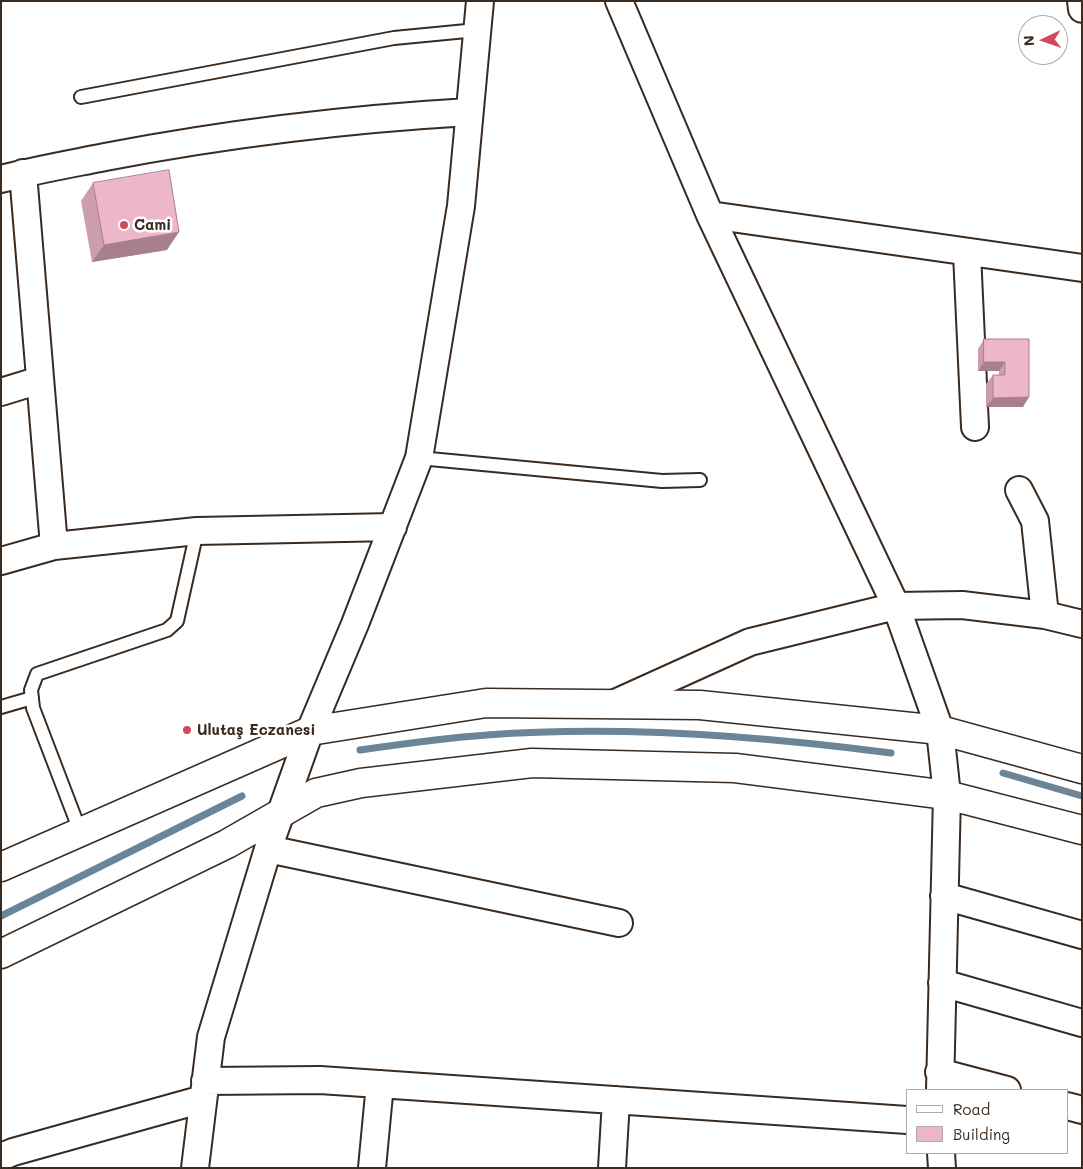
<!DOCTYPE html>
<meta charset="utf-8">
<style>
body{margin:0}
#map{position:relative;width:1083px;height:1169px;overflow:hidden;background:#fff;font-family:Mali,sans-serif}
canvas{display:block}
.frame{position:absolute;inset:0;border:2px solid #3b2a1e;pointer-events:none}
.legend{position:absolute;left:906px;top:1089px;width:162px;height:65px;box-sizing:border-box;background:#fff;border:1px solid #b1aaa5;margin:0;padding:6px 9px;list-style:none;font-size:15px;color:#3b2a1e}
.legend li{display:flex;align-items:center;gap:10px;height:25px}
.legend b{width:25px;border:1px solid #b1aaa5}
.north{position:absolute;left:1018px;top:15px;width:50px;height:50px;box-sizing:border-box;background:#fff;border:1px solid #b1aaa5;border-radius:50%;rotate:267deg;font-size:14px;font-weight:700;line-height:20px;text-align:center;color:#3b2a1e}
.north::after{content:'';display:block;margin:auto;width:18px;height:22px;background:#d1495b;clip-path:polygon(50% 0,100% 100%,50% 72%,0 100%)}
</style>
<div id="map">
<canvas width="1083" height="1169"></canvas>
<div class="frame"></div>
<ul class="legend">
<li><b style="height:6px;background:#fff"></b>Road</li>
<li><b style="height:14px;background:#eeb6ca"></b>Building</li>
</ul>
<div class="north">N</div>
</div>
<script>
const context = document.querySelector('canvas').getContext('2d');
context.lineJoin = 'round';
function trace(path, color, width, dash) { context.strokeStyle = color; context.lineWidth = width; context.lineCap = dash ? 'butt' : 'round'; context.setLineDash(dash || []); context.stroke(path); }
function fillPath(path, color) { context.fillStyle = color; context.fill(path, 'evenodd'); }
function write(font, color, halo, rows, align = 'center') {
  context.font = font + ' Mali,sans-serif'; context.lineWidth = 5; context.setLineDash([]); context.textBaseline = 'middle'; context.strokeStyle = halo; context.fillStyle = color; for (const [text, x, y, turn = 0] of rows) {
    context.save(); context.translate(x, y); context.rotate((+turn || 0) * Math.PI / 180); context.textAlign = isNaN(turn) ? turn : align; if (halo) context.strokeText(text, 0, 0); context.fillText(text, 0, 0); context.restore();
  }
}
trace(new Path2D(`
 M 360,750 C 402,744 445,738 487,735 C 619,725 761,736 891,753
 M 1003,773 L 1082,796
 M 1,916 L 242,796`), '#6a8597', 7);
const service = new Path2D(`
 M 81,97 L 394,38 L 477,30
 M 419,458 L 662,481 L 700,480
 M 1,707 L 32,698
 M 80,831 L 33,708 L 31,690 L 37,674 L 167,630 L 177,621 L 197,531`);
const minor = new Path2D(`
 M 619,1 L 710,215 L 896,606 L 940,730 L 947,795 L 940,1090
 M 1081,1 L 1082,9
 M 23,173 L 54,546
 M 1,179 C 35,170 70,164 105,157 C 225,134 347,119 469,112
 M 710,215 L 1082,268
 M 967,253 L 975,427
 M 1,392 L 40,380
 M 1019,490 L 1035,521 L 1045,615
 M 1,561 L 54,546 L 197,531 L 393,527
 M 613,704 L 750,642 L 896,606 L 962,605 L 1045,615 L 1082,624
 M 268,849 L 619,923
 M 944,896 L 1082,935
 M 942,983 L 1082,1023
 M 939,1072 L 1007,1090
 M 205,1081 L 320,1080 L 907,1120
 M 1067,1106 L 1082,1110
 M 941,1153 L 942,1168
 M 1,1157 L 13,1152 L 203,1099
 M 195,1168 L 211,1037 L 268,849 L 310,731 L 355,624 L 419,458 L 461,206 L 480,1
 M 372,1168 L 380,1084
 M 612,1168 L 616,1100`);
const secondary = new Path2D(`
 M 1,867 L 310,731 L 486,703 L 700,705 L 940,730 L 1082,769
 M 1,954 L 227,844 L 316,793 L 361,783 L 532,763 L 735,768 L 947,795 L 1082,830`);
trace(service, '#3b2a1e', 16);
trace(minor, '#3b2a1e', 30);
trace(secondary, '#3b2a1e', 31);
trace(service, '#fff', 12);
trace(minor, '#fff', 26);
trace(secondary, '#fff', 28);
fillPath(new Path2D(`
 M 93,183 L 167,250 L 92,262 L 81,201 Z
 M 984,339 L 1029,339 L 1023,407 L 986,407 L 986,384 L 993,375 L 999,375 L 999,371 L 978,371 L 978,349 Z`), '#cd9dae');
fillPath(new Path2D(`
 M 179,232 L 167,250 L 92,262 L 104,245 Z
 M 984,362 L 1005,362 L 999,371 L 978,371 Z
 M 1029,397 L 1023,407 L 986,407 L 993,398 Z`), '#a77f8d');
const building = new Path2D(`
 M 169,170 L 179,232 L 104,245 L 93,183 Z
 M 984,339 L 1029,339 L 1029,397 L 993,398 L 993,375 L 1005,375 L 1005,362 L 984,362 Z`);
fillPath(building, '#eeb6ca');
trace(building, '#a77f8d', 1);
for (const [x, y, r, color] of [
 [124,225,5,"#d1495b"],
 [187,730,5,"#d1495b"]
]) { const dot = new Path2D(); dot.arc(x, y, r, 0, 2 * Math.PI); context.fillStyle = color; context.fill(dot); trace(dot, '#fff', 2); }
write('bold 15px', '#3b2a1e', '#fff', [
 ["Cami",134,225],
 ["Ulutaş Eczanesi",197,730]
], 'left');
</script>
